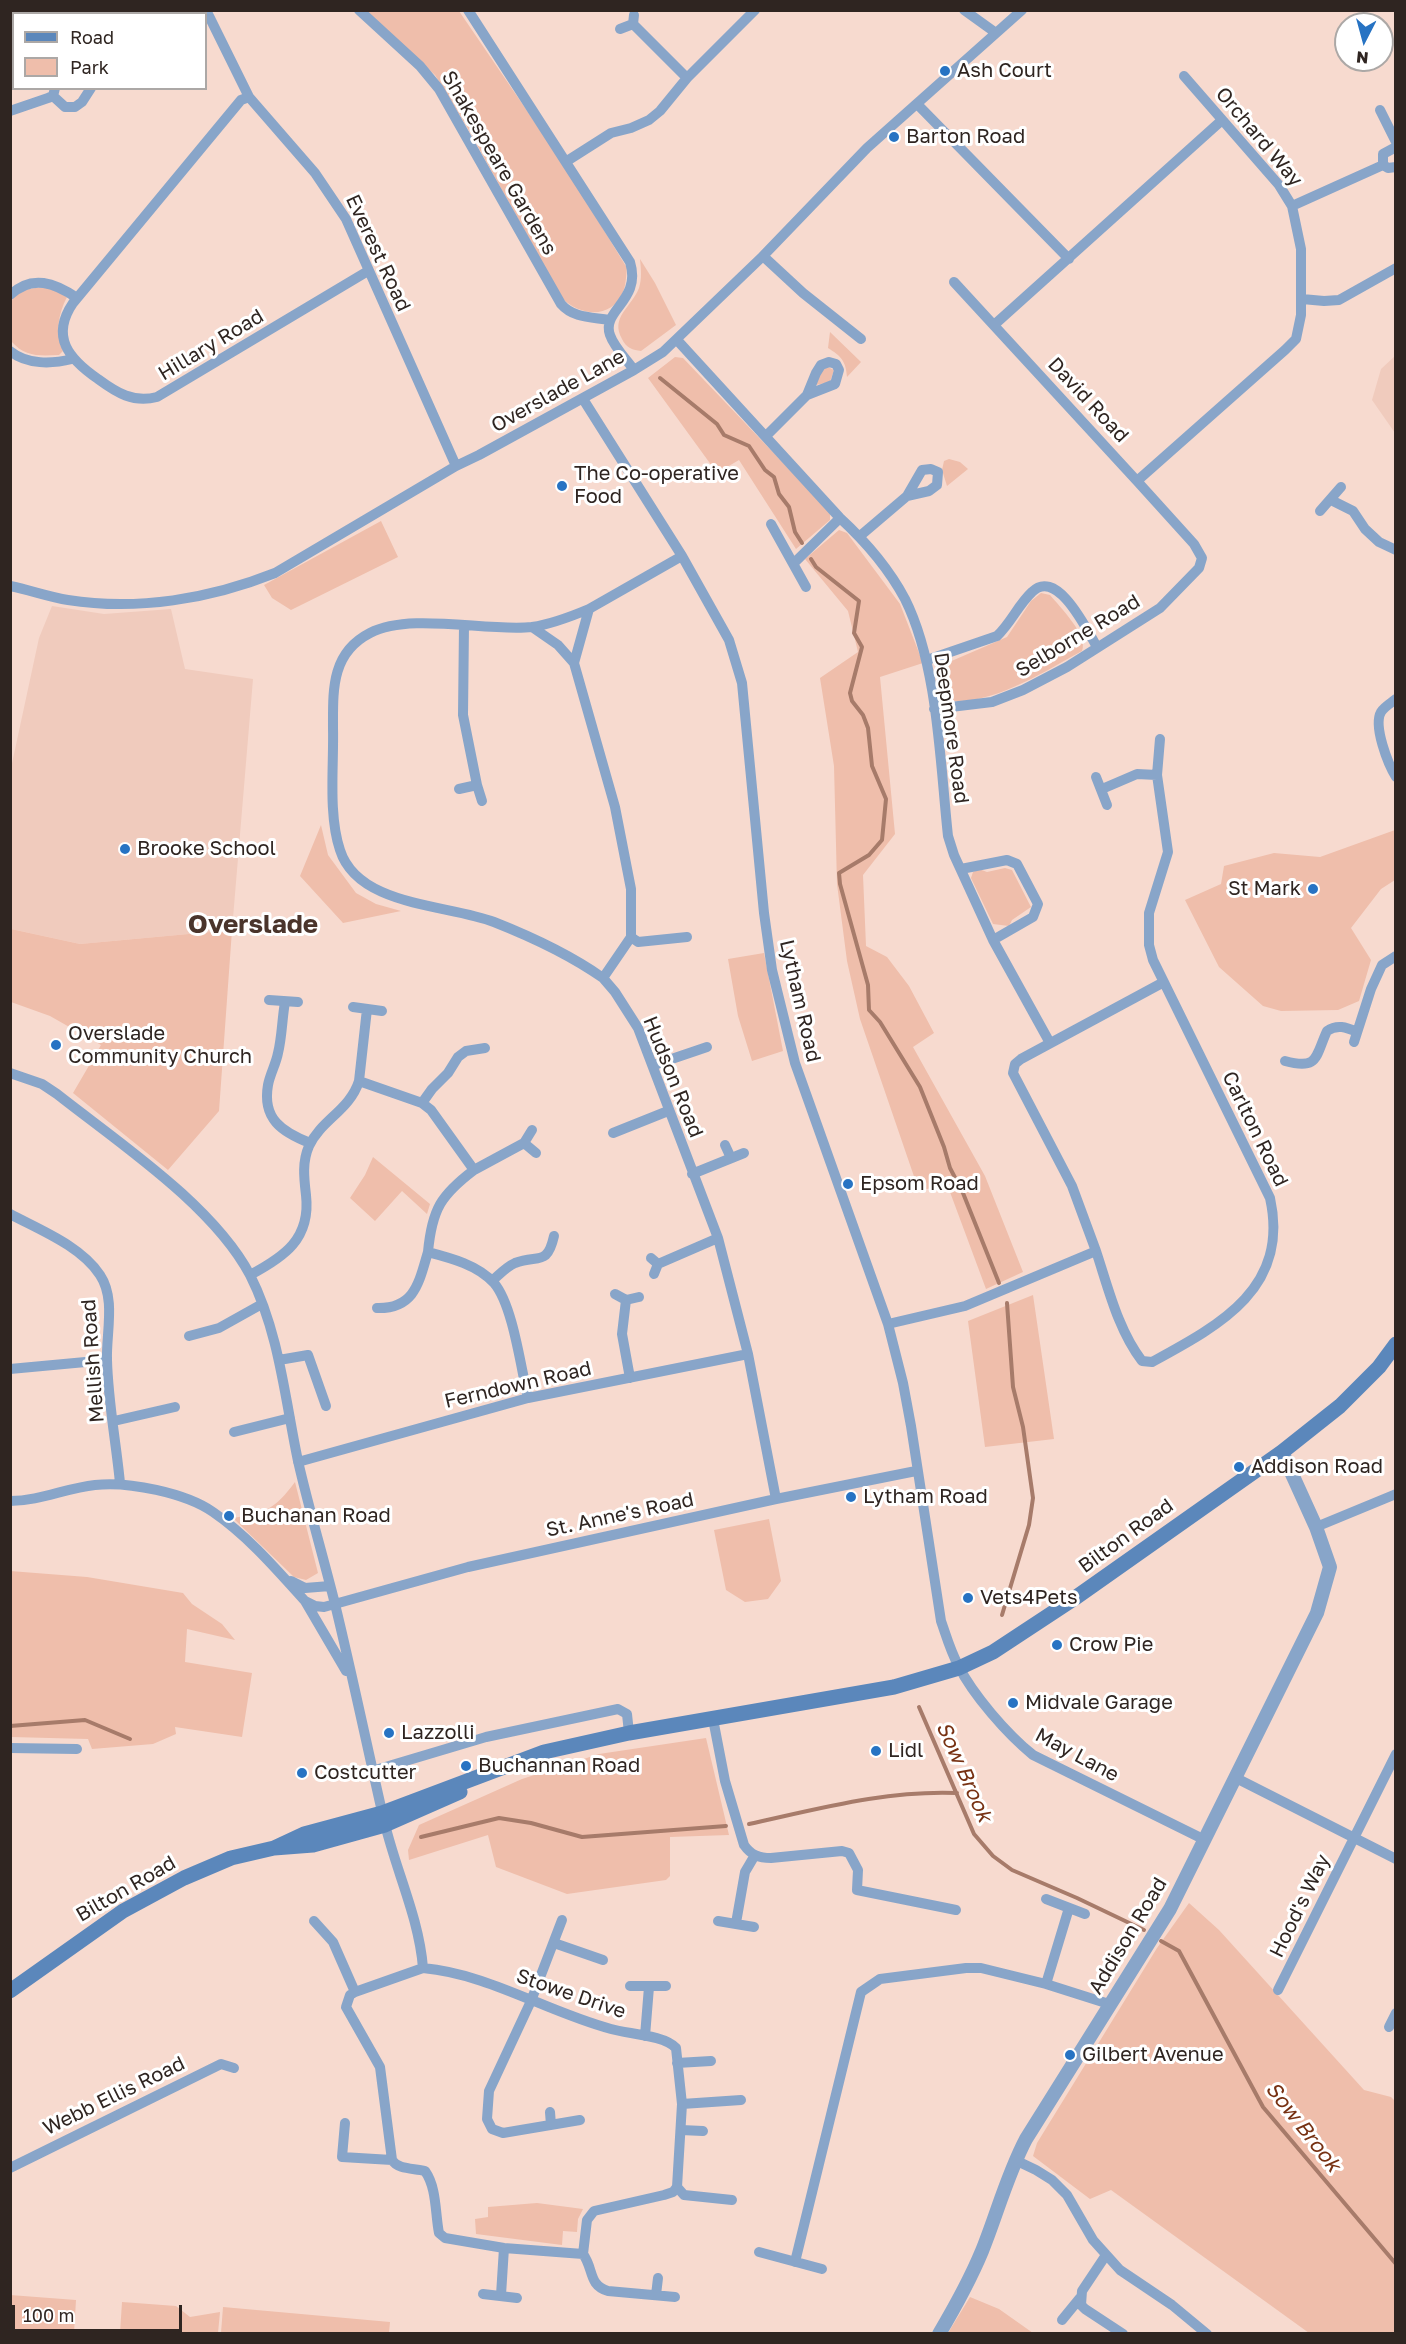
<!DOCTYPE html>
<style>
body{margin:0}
#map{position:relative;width:1406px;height:2344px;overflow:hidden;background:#f7dacf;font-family:"Golos Text",sans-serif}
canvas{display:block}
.frame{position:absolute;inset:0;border:12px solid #2f2521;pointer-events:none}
.legend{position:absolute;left:12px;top:12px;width:195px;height:78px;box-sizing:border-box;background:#fff;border:2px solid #aca8a6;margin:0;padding:8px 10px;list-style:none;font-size:18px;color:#2f2521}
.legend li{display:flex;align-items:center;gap:12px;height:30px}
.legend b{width:30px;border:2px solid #aca8a6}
.north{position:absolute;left:1334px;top:12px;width:60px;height:60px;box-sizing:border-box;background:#fff;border:2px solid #aca8a6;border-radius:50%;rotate:186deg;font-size:16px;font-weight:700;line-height:24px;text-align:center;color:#2f2521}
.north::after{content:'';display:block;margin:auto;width:21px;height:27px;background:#2773c3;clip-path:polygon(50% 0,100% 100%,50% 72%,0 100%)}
.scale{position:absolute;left:12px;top:2305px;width:170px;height:27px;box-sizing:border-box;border:3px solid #2f2521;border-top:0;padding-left:8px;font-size:18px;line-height:21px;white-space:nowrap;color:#2f2521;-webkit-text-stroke:4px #fff;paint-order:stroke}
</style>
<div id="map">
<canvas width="1406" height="2344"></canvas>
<div class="frame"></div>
<ul class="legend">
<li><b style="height:8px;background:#5b87bb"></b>Road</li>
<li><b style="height:16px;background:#efbeab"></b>Park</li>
</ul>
<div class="north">N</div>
<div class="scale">100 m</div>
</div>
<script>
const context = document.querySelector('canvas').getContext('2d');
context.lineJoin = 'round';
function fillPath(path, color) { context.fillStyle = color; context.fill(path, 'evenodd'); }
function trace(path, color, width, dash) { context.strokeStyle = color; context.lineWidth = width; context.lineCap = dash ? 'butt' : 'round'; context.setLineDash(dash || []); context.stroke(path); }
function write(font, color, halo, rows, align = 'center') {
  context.font = font + ' "Golos Text",sans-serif'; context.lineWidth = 6; context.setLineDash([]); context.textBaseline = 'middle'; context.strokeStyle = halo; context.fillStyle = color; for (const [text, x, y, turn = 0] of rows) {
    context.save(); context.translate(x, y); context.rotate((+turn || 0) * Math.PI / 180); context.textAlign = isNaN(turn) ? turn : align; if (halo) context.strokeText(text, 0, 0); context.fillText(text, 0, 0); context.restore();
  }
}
fillPath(new Path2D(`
 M 1395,356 L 1395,433 L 1372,400 L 1381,369 Z
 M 52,606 L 104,614 L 171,609 L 185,669 L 253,679 L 232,930 L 80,944 L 11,929 L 11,768 L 39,638 Z`), '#f0cbbd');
fillPath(new Path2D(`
 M 366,11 L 459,11 L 564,165 L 627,268 C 626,276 626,285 623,292 C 611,320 580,316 562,298 L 467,127 L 435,75 Z
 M 640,259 L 655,283 L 676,325 L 641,351 C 633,350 626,348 622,339 C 610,317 631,308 639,288 C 642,279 641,269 640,259 Z
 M 49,287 L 67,297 C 58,314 55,334 63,351 L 59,355 C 39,356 25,357 11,341 C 11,301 2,289 49,287 Z
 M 830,332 L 861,362 L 847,377 C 846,361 841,356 828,348 Z
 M 675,357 L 683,358 L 830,512 L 830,520 L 796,549 L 739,460 L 717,473 L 648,378 Z
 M 828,367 L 834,370 L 830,382 L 816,385 L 822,369 Z
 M 949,459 L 960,462 L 968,469 L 947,486 L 942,470 L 944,461 Z
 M 381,521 L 398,557 L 291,610 L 272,598 L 264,585 Z
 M 839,530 L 847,533 L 900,604 L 923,663 L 880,677 L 895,834 L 863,875 L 866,946 L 887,957 L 909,986 L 934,1033 L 913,1047 L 985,1176 L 1023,1272 L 986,1289 L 947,1184 L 919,1191 L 860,1019 L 847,961 L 837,884 L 834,766 L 820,678 L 858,652 L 848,611 L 805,559 Z
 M 1041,593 L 1050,595 C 1060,607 1089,636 1082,651 C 1045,671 989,708 945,700 C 939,689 936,677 940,666 L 1007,637 L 1031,601 Z
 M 321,825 L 328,855 L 356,893 L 376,904 L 401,911 L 343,923 L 300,876 Z
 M 1395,830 L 1395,880 L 1381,889 L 1351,928 L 1371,960 L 1359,1001 L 1338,1010 L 1281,1011 L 1263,1006 L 1219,967 L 1185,900 L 1221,884 L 1224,866 L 1274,853 L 1320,857 Z
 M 1005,868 L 1012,870 L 1031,907 L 1012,920 L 1009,926 L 993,924 L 971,878 L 973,872 L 979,869 L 987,872 Z
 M 11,929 L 80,944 L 232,930 L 219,1111 L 168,1170 L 73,1093 L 101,1045 L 50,1016 L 11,1002 Z
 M 764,953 L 783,1051 L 752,1061 L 738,1016 L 728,959 Z
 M 373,1157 L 430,1204 L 427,1214 L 402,1191 L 375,1221 L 350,1198 L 365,1175 Z
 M 1033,1295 L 1054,1439 L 985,1447 L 968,1321 Z
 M 295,1482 L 318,1573 L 306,1580 L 294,1577 L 233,1518 C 267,1512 274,1510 295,1482 Z
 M 769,1519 L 781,1581 L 768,1599 L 745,1602 L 726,1590 L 714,1530 Z
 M 10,1571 L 87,1577 L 183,1593 L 192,1604 L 222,1624 L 235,1640 L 187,1629 L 185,1662 L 252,1673 L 242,1737 L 175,1727 L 176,1734 L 153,1744 L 92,1749 L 88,1739 L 11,1737 Z
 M 706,1738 L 729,1835 L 670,1837 L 670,1876 L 666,1880 L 567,1894 L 496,1867 L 488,1835 L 409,1860 L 408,1850 L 419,1825 L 522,1779 L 599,1754 Z
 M 1189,1903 L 1219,1930 L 1364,2090 L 1391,2097 L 1395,2101 L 1395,2333 L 1309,2333 L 1111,2190 L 1090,2199 L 1033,2156 L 1037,2143 L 1157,1948 Z
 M 537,2203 L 583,2209 L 578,2219 L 577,2232 L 563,2231 L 562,2245 L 476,2234 L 475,2219 L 488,2217 L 488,2207 Z
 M 10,2295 L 76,2300 L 74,2333 L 11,2333 Z
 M 970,2297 L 999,2309 L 1033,2333 L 948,2333 Z
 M 122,2302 L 176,2306 L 190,2317 L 220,2312 L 218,2333 L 120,2333 Z
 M 223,2307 L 390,2322 L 389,2333 L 221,2333 Z`), '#efbeab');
trace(new Path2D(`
 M 660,378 L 717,424 L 724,435 L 749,446 L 765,470 L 774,477 L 779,494 L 789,507 L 795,532 L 802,543
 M 811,559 L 816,567 L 859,601 L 854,633 L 862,647 L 850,693 L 852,701 L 863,715 L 868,728 L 872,766 L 886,799 L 882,840 L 869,855 L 839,873 L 840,884 L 868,985 L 869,1010 L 880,1022 L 920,1087 L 944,1147 L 950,1168 L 963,1193 L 999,1283
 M 1002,1615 L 1029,1525 L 1033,1498 L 1023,1427 L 1013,1387 L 1007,1303
 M 919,1707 L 974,1834 L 993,1856 L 1012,1870 L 1077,1898 L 1144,1930
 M 10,1726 L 85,1720 L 130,1739
 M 749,1824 C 818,1809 886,1790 957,1793
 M 421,1837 L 499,1818 L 531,1823 L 582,1837 L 726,1826
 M 1161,1941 L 1179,1951 L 1263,2107 L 1396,2264`), '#a77b6a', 4);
trace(new Path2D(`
 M 117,10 L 120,14
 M 206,10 L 249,97 L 315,173 L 346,219 L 456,466
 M 359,10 L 420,66 L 439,89 L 561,304 C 573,318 591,317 609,320
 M 468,10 L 630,262 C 642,301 601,310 610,335 C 614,347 627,360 634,370
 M 964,10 L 996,33
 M 17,14 L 19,10
 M 633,24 L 687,78
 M 620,29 L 633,24 L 634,15
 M 53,96 L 65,107 L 75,107 L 82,102 L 91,88
 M 249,97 L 241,100 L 73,303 C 50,337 69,359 98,379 C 117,393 133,403 157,397 L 368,271
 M 917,104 L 1069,259
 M 1380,110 L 1396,142
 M 10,111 L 48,98 L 53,96 L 55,88
 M 567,161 L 611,133 L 631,128 L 649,120 L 660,111 L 687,78 L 755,10
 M 1383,165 L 1383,154 L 1396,147
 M 1292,206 L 1383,165 L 1388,168 L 1396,167
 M 763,256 L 803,293 L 861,339
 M 10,295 C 32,274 55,283 77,298
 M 1302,299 L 1324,301 L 1339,300 L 1396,268
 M 994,325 L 1221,121
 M 677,340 L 840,518 C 865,541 889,569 905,599 C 938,665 940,763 948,836 L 954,855 L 993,940 L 1050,1043
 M 10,351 C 27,365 52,364 72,359
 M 583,399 L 682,556 L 729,640 L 742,683 L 764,913 L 772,970 L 795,1063 L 888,1324 L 903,1383 L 911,1426 L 941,1621 C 946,1635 950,1650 958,1665 C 973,1695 1007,1734 1033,1755 L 1205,1840
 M 766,436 L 807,395 L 835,384 L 839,370 L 836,364 L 829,362 L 821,365 L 816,373 L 807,395
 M 1137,481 L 1285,350 L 1296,339 L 1301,315 L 1301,249 L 1292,206 L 1279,185 L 1184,76
 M 1331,500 L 1353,511 L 1365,529 L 1379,542 L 1396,550
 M 1320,511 L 1341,487
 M 771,524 L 806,587
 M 860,536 L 907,496 L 929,491 L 937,485 L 938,472 L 931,469 L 922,470 L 907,496
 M 682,556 L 589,609 L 574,663 L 615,807 L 631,889 L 631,937 L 603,978 L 615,992 L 638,1028 L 718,1238 L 748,1354 L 776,1499
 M 794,563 L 840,518
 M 10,586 C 30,590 49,597 68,600 C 137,611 210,599 275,573 L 456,466 L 479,455 L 634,370 L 663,352 L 763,256 L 867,148 L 1022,10
 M 589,609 C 570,617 552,624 532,627 C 487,632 410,612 370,633 C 331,653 333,690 333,728 C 334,765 328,814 340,850 C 358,907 448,904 494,922 C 532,937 569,954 603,978
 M 464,625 L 463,715 L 477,785 L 482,801
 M 532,627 L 558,645 L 574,663
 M 927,660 L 997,636 C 1011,623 1018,605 1032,592 C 1057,567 1087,630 1097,647
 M 1396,699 C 1391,703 1384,707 1381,712 C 1373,726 1388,764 1396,777
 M 934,709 L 992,702 L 1023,690 L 1067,667 L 1160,608 L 1199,568 L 1202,558 L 1194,544 L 1137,481 L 954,282
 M 1096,777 L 1107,805
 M 459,789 L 477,785
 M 1102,789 L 1137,774 L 1157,775
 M 961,869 L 1007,860 L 1017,864 L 1038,904 L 1033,917 L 993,940
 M 631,937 L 638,942 L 687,937
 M 269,1000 L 298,1002
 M 285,1002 C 282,1019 282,1037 278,1053 C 276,1064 270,1074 268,1085 C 262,1119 282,1132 310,1143
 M 353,1007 L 382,1011
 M 1354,1042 L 1371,989 L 1382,965 L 1396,956
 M 1285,1061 C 1319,1070 1315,1057 1327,1031 C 1337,1024 1346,1027 1357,1032
 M 654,1065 L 707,1047
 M 10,1073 L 42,1084 L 57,1094 C 119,1143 213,1205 250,1275 C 279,1332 285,1399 298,1461 C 309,1509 323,1556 335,1604 C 352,1674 367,1746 383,1816 C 394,1867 419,1916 423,1968
 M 359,1081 L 367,1009
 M 422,1103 L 432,1089 L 448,1073 L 458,1057 L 466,1051 L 485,1048
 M 613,1133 L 668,1111
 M 524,1143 L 536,1153
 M 725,1145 L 731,1158
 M 474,1170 L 524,1143 L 532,1130
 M 692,1174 L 744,1153
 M 10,1214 C 40,1230 81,1246 100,1275 C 116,1299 106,1333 107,1360 C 108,1401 116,1442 120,1483
 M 1096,1251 C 1108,1287 1118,1330 1142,1361 L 1152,1362 C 1220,1325 1290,1288 1270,1198 L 1153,960 L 1149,945 L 1149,913 L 1168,852 L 1157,775 L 1160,739
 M 651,1258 L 658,1264 L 654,1274
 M 658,1264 L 718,1238
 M 250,1275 C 284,1257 311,1239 306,1195 C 304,1178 302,1162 309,1146 C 321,1120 350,1110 359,1081 L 422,1103 L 431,1110 L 474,1170 C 441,1195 432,1209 428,1252 C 451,1258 478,1265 494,1283 C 513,1305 521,1369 528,1398
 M 492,1281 C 500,1274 506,1267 515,1263 C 538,1254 547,1267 554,1236
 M 615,1294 L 626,1300 L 639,1297
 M 626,1300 L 622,1334 L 630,1378
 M 377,1308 C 415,1309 419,1282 428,1252
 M 888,1324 L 965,1306 L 1096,1251 L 1072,1186 L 1013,1073 L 1015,1064 L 1021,1059 L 1162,983
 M 189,1336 L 219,1328 L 262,1304
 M 279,1360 L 308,1355 L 326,1406
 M 10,1369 L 107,1360
 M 114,1421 L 175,1407
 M 234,1432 L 290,1418
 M 298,1462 L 528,1398 L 748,1354
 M 10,1501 C 40,1501 66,1488 95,1485 C 128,1481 186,1493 213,1512 C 248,1536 277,1570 305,1601 L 315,1606 L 324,1607 L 468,1567 L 776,1499 L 916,1471
 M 1316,1527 L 1396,1494
 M 291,1581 L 305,1588 L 330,1586
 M 305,1601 L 346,1671
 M 713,1719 L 725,1781 L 744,1845 C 751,1855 759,1858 771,1858 L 842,1851 L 849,1853 L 858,1870 L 857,1890 L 956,1910
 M 10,1748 L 77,1749
 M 372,1771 L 486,1737 L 618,1709 L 627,1714 L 629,1733
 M 1236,1778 L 1396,1859
 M 1046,1899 L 1085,1914
 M 562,1920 L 531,2001 L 489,2091 L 487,2119 L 492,2129 L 503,2133 L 580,2120
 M 314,1921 L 333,1942 L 355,1992
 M 718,1921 L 754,1927
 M 736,1923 L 745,1872 L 755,1855
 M 554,1943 L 603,1960
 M 423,1968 C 489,1974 547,2012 611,2029 C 628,2034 664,2035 676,2048 L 682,2104 L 677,2187 L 673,2192 L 664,2195 L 594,2211 L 587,2220 L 583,2254 L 504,2248 L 445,2238 L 439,2233 C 435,2213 437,2188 425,2171 C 414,2168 398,2170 392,2160 L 380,2067 L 346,2007 L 350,1995 L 355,1992 Z
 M 1046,1984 L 1069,1908
 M 630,1986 L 666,1986
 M 1278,1990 L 1396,1754
 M 1389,2027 L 1396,2013
 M 645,2036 L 649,1987
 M 677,2063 L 711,2061
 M 682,2104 L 741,2100
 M 550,2112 L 551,2125
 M 345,2123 L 342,2157 L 392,2160
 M 681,2130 L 703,2131
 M 1015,2160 L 1036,2170 L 1052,2180 L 1067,2195 L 1093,2240 L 1120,2270 L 1172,2305 L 1207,2334
 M 10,2168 L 221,2064 L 234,2068
 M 677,2187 L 684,2195 L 732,2200
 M 759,2252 L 822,2269
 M 583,2254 C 594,2269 588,2285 608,2291 L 675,2297
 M 1106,2255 L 1082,2291 L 1081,2305 L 1085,2309 L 1123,2334
 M 795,2262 L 861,1992 L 880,1979 L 966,1968 L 981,1968 L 1046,1984 L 1109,2004
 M 483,2294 L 517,2298
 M 501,2295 L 504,2248
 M 656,2295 L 658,2278
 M 1062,2320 L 1080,2298`), '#88a5c9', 10);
trace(new Path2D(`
 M 939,2334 C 955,2307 970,2280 982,2251 C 997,2214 1007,2175 1026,2139 L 1170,1909 L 1317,1613 L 1330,1567 L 1316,1527 L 1282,1452`), '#88a5c9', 14);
trace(new Path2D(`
 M 274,1848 L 304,1834 L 382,1813 L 544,1752 L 629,1733 L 894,1687 L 959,1668 L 993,1652 L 1075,1598 L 1282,1452 L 1340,1406 L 1379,1367 L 1396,1344
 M 10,1991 L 123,1911 L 184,1878 L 231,1858 L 274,1848 L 313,1845 L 385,1825 L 460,1792`), '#5b87bb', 15);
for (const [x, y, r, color] of [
 [945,71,6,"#2773c3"],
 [894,137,6,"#2773c3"],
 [562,486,6,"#2773c3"],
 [125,849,6,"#2773c3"],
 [1313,889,6,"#2773c3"],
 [56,1045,6,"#2773c3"],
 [848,1184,6,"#2773c3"],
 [1239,1467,6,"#2773c3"],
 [851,1497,6,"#2773c3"],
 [229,1516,6,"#2773c3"],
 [968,1598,6,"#2773c3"],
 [1057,1645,6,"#2773c3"],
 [1013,1703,6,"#2773c3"],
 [389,1733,6,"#2773c3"],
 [876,1751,6,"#2773c3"],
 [466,1766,6,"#2773c3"],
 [302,1773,6,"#2773c3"],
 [1070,2055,6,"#2773c3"]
]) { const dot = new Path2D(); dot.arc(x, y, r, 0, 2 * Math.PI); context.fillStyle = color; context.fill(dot); trace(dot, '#fff', 2); }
write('20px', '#2f2521', '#fff', [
 ["Ash Court",957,71],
 ["Barton Road",906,137],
 ["The Co-operative",574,474],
 ["Food",574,497],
 ["Brooke School",137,849],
 ["St Mark",1301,889,"right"],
 ["Overslade",68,1034],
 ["Community Church",68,1057],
 ["Epsom Road",860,1184],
 ["Addison Road",1251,1467],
 ["Lytham Road",863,1497],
 ["Buchanan Road",241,1516],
 ["Vets4Pets",980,1598],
 ["Crow Pie",1069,1645],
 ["Midvale Garage",1025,1703],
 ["Lazzolli",401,1733],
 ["Lidl",888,1751],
 ["Buchannan Road",478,1766],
 ["Costcutter",314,1773],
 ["Gilbert Avenue",1082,2055]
], 'left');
write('20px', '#2f2521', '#fff', [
 ["Orchard Way",1259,137,50],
 ["Shakespeare Gardens",499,163,60],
 ["Everest Road",378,253,65],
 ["Hillary Road",211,345,-31],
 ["Overslade Lane",558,391,-29],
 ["David Road",1088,400,47],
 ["Selborne Road",1078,636,-31],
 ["Deepmore Road",951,728,82],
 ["Lytham Road",800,1001,77],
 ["Hudson Road",673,1077,68],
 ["Carlton Road",1255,1129,64],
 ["Mellish Road",93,1361,-94],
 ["Ferndown Road",518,1385,-13],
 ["St. Anne's Road",620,1515,-12],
 ["Bilton Road",1126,1536,-36],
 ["May Lane",1077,1755,28],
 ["Bilton Road",126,1889,-30],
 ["Hood's Way",1300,1906,-64],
 ["Addison Road",1128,1936,-59],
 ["Stowe Drive",571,1994,19],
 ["Webb Ellis Road",114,2096,-26]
]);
write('italic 21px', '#773112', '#fff', [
 ["Sow Brook",964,1772,66],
 ["Sow Brook",1303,2127,52]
]);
write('bold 26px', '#4a342b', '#fff', [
 ["Overslade",253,925]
]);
</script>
